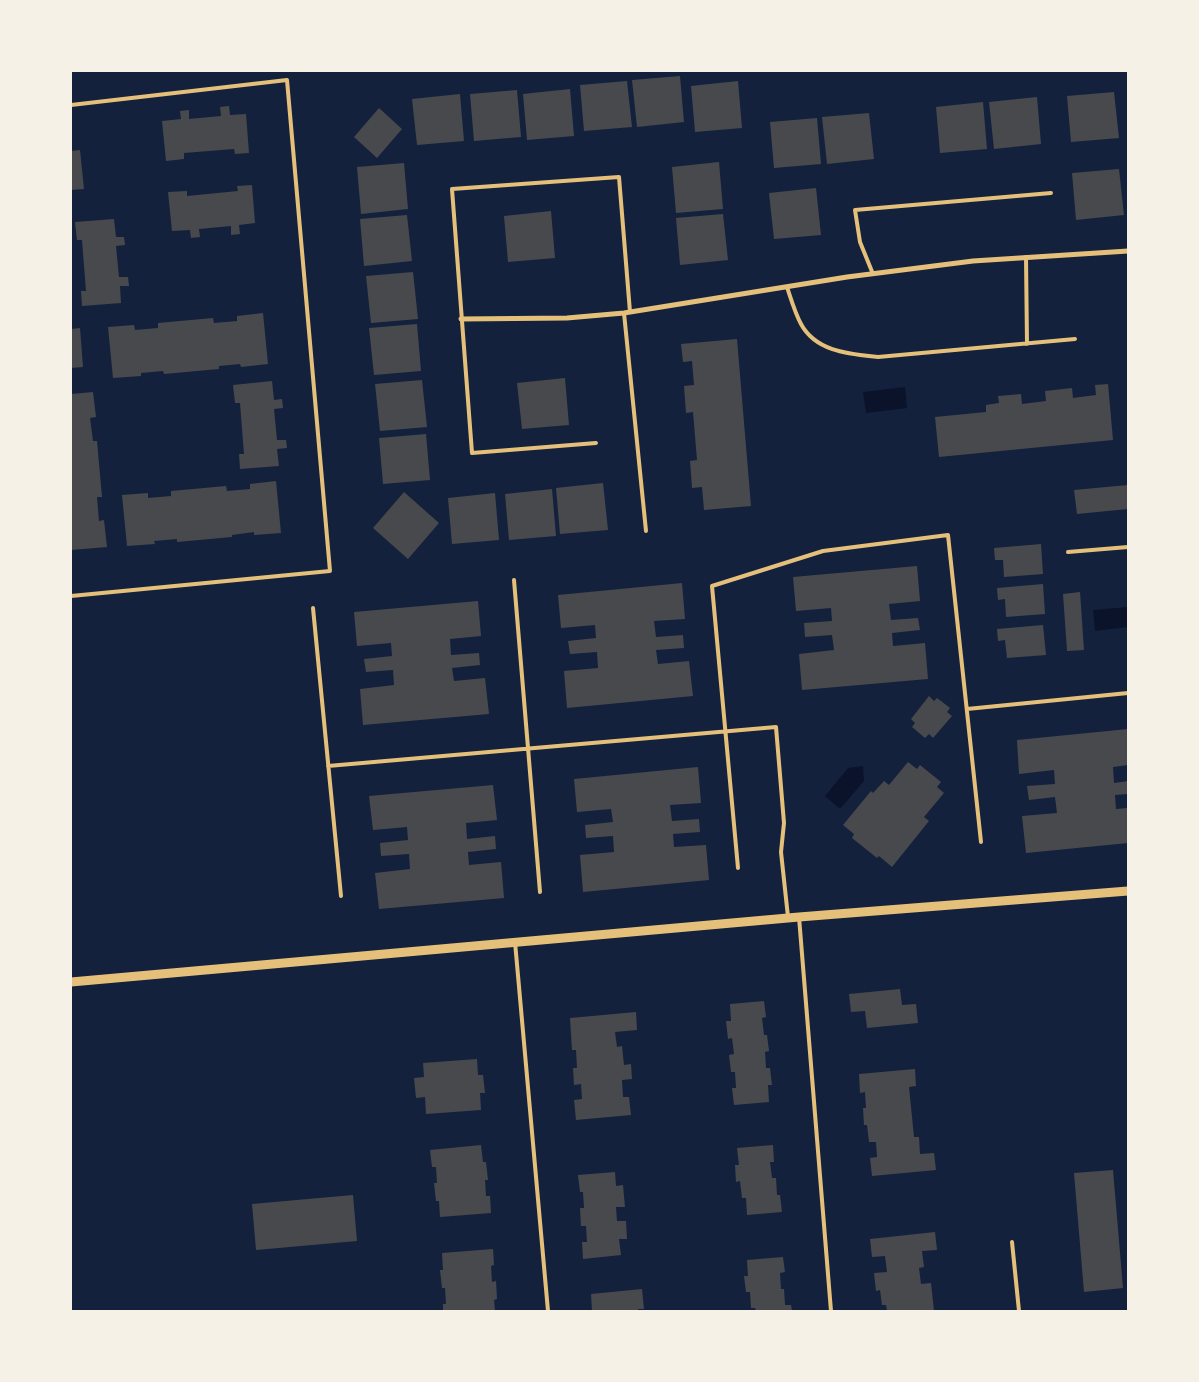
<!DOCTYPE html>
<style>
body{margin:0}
#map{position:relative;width:1199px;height:1382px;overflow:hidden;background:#14213d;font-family:"Public Sans",sans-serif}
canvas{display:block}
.frame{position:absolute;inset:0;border:72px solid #f6f1e7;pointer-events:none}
</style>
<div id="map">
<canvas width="1199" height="1382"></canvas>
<div class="frame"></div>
</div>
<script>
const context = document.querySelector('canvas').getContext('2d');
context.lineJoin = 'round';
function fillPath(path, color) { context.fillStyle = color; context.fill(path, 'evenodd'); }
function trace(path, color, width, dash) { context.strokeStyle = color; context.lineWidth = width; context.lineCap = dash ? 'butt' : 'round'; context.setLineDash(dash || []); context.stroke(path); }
fillPath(new Path2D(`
 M 905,387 L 907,408 L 866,413 L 863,392 Z
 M 1128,607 L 1128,627 L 1095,631 L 1093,610 Z
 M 863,766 L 864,781 L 840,809 L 825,796 L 848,768 Z`), '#0b132b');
fillPath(new Path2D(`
 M 680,76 L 684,122 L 637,127 L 632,80 Z
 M 627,81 L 632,127 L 584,131 L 580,85 Z
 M 738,81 L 742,128 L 695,132 L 691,86 Z
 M 570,89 L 574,136 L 527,140 L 523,94 Z
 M 517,90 L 521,137 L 474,141 L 470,94 Z
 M 1114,92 L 1119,138 L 1071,142 L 1067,96 Z
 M 460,94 L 464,141 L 417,145 L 412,99 Z
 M 1037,97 L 1041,144 L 994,149 L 989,102 Z
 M 983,102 L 987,149 L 940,153 L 936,107 Z
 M 229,106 L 230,115 L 246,114 L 249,153 L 235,154 L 234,149 L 184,153 L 184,159 L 166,161 L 162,121 L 181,119 L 180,111 L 189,110 L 189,119 L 221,116 L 220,107 Z
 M 379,108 L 402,129 L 377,158 L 354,137 Z
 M 869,113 L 874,159 L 827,164 L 822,117 Z
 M 817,118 L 821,164 L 774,168 L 770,122 Z
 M 80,150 L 84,189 L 71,190 L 71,151 Z
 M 719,162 L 723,209 L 676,213 L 672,167 Z
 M 404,163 L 408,209 L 361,214 L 357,167 Z
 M 1119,169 L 1124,215 L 1076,220 L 1072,173 Z
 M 252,185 L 255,223 L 239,225 L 240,234 L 231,235 L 231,226 L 199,229 L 200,237 L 191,238 L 190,230 L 172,231 L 168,192 L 187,191 L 187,196 L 238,191 L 237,186 Z
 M 816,188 L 821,235 L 774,239 L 769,193 Z
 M 551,211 L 555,258 L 508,262 L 504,216 Z
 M 723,214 L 728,260 L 680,265 L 676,218 Z
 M 407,215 L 412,261 L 364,266 L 360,219 Z
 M 114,219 L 116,237 L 124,237 L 125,245 L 116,246 L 119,277 L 128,277 L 129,286 L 120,286 L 121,303 L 82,306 L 81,291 L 86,291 L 82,240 L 77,240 L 75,222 Z
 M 413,272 L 418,319 L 371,323 L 366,276 Z
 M 263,313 L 268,364 L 241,367 L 240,364 L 219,366 L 219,369 L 164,374 L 163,371 L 141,373 L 141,376 L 113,378 L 108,327 L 134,325 L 135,330 L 158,328 L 158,323 L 213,318 L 214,323 L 237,321 L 237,316 Z
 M 417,324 L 421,371 L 374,375 L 369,328 Z
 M 80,328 L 83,367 L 71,368 L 71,329 Z
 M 737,339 L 751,506 L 704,510 L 702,487 L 692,488 L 690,461 L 697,460 L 693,412 L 686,413 L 684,386 L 694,385 L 692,361 L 683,362 L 681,344 Z
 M 565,378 L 569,425 L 522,429 L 517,383 Z
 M 422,380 L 427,427 L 380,431 L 375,384 Z
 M 272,381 L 274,400 L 282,399 L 283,408 L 274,409 L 277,440 L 286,440 L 287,448 L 277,449 L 279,466 L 240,469 L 239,454 L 244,454 L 240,403 L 235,403 L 233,385 Z
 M 1108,384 L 1113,440 L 939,457 L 935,417 L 986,412 L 986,405 L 999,403 L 998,396 L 1021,394 L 1022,404 L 1046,401 L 1045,391 L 1072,388 L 1073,398 L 1096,395 L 1095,385 Z
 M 93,392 L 96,417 L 90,418 L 93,441 L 97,441 L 102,497 L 97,497 L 99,521 L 104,520 L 107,547 L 71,550 L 71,394 Z
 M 426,434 L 430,480 L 383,484 L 379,438 Z
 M 276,481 L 281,533 L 254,535 L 254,532 L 232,535 L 232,537 L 177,542 L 177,539 L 154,541 L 155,544 L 127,546 L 122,495 L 148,493 L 148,498 L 171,496 L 171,491 L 226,486 L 227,491 L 250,489 L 250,484 Z
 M 603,483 L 608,530 L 560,534 L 556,488 Z
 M 1128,485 L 1128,509 L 1077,514 L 1074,490 Z
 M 552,489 L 556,536 L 509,540 L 505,494 Z
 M 404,492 L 439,523 L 408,559 L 373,528 Z
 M 495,493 L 499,540 L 452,544 L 448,498 Z
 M 1041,544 L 1043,574 L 1004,577 L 1003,560 L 995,560 L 994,548 Z
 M 917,566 L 920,601 L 889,604 L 891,620 L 918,618 L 920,630 L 892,633 L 893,646 L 925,643 L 928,679 L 802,690 L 799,654 L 834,650 L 832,635 L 805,637 L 804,623 L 832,621 L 831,608 L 796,611 L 793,577 Z
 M 682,583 L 685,619 L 654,621 L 656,637 L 683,635 L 684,648 L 656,650 L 658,664 L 689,661 L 693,696 L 567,708 L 564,671 L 598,668 L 597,652 L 570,654 L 568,641 L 596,638 L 595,625 L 561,628 L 558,595 Z
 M 1043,584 L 1045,614 L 1006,617 L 1005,599 L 998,600 L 997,588 Z
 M 1080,592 L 1084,650 L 1067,651 L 1063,594 Z
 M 478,601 L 481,636 L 450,639 L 451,655 L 479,653 L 480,665 L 452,668 L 454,681 L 485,678 L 489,714 L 363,725 L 360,689 L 394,685 L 393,670 L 366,672 L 364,659 L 392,656 L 391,643 L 357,646 L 354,612 Z
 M 1043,625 L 1046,655 L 1007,658 L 1005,640 L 998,641 L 997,629 Z
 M 929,696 L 934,701 L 937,698 L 950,708 L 947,712 L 952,716 L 933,738 L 929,734 L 925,738 L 912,727 L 915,723 L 911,719 Z
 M 1128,729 L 1128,765 L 1113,767 L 1114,783 L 1128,781 L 1128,794 L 1115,795 L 1116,809 L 1128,808 L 1128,843 L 1026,853 L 1022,816 L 1057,813 L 1055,797 L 1029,800 L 1027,786 L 1055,784 L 1054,770 L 1019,774 L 1017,740 Z
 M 908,762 L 917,769 L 920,765 L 941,782 L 937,787 L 944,793 L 924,817 L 929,821 L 892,867 L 879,856 L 877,858 L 852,838 L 854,834 L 843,825 L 871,791 L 873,793 L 884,781 L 889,785 Z
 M 698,767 L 701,803 L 670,805 L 672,821 L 699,819 L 700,832 L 673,834 L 674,847 L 706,845 L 709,880 L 583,892 L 580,855 L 614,852 L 613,836 L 586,838 L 585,825 L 613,822 L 611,809 L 577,812 L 574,779 Z
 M 493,785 L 497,820 L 466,823 L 467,839 L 495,836 L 496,849 L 468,852 L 469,865 L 501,862 L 504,898 L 379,909 L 375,873 L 410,869 L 409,854 L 381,856 L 380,843 L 408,840 L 407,827 L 373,830 L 369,796 Z
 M 900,989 L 902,1005 L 916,1004 L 918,1023 L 867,1028 L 865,1011 L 851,1012 L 849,994 Z
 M 764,1001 L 766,1017 L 762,1018 L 764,1035 L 767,1035 L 769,1051 L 765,1052 L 766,1068 L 770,1068 L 772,1085 L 768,1085 L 769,1102 L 734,1105 L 732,1088 L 736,1088 L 735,1072 L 731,1072 L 729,1055 L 734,1054 L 732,1038 L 728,1039 L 726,1021 L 731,1021 L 730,1004 Z
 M 636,1012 L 637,1030 L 615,1032 L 617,1047 L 622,1046 L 624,1065 L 631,1064 L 632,1079 L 622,1080 L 623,1097 L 629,1097 L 631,1115 L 576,1120 L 574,1100 L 582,1099 L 581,1084 L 574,1085 L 573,1068 L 577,1068 L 576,1050 L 572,1050 L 570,1018 Z
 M 477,1059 L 478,1075 L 483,1075 L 485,1093 L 480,1093 L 481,1110 L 426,1114 L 425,1097 L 416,1098 L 414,1078 L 424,1077 L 423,1063 Z
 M 915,1069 L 916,1086 L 909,1087 L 914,1137 L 919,1137 L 920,1154 L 934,1153 L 936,1170 L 872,1176 L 870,1158 L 877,1157 L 876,1142 L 869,1142 L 867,1125 L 864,1125 L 863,1108 L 866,1108 L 865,1092 L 860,1093 L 859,1074 Z
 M 481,1145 L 483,1162 L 486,1162 L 488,1180 L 485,1180 L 486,1196 L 490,1196 L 491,1213 L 440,1217 L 439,1201 L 436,1201 L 434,1183 L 437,1183 L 436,1167 L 432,1167 L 430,1150 Z
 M 773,1145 L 774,1162 L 770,1162 L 772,1178 L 776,1178 L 777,1195 L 780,1195 L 782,1212 L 747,1215 L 746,1198 L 742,1198 L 740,1181 L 736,1182 L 735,1165 L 739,1165 L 737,1148 Z
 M 1113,1170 L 1123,1288 L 1084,1292 L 1074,1173 Z
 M 615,1172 L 616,1186 L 623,1185 L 625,1207 L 616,1207 L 617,1221 L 626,1221 L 627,1239 L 619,1239 L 621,1255 L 583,1259 L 582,1242 L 587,1242 L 586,1226 L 581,1226 L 580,1208 L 584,1208 L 583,1192 L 580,1192 L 578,1175 Z
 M 353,1195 L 357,1241 L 256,1250 L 252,1204 Z
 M 935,1232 L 937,1250 L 922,1251 L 924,1267 L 919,1268 L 921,1284 L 931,1283 L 934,1311 L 887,1311 L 886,1305 L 882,1305 L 880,1290 L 876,1291 L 874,1273 L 887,1272 L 885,1256 L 872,1257 L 870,1239 Z
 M 493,1249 L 494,1265 L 491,1266 L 492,1282 L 496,1281 L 497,1299 L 494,1300 L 495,1311 L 443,1311 L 443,1304 L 446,1304 L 445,1288 L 442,1288 L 440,1270 L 443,1270 L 442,1253 Z
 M 783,1257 L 785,1272 L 780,1273 L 781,1289 L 784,1289 L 785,1305 L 791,1305 L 792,1311 L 756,1311 L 755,1308 L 751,1308 L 750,1292 L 746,1292 L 744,1276 L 748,1276 L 747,1260 Z
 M 642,1289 L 644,1309 L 638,1309 L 638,1311 L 592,1311 L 591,1294 Z`), '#48494c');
trace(new Path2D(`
 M 71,105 L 287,80 L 330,571 L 71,596
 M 1026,257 L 1027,344
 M 873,274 L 860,242 L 855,210 L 1051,193
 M 787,287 C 791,299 795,313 801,324 C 816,352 850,354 878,357 L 1075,339
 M 624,313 L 646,531
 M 596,443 L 472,453 L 452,189 L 619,177 L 630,312
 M 1068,552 L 1128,547
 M 514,580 L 540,892
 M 313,608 L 341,896
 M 967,709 L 1128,693
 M 328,766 L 776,727 L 784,823 L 781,852 L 788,917
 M 738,868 L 712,586 L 823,551 L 948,535 L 981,842
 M 799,917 L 831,1311
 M 515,942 L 548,1311
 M 1012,1242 L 1019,1311`), '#e5c07b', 4);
trace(new Path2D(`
 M 461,319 L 567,318 L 624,313 L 847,277 L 973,261 L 1128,251`), '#e5c07b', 5);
trace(new Path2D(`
 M 71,982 L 799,917 L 1128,891`), '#e5c07b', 9);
</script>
